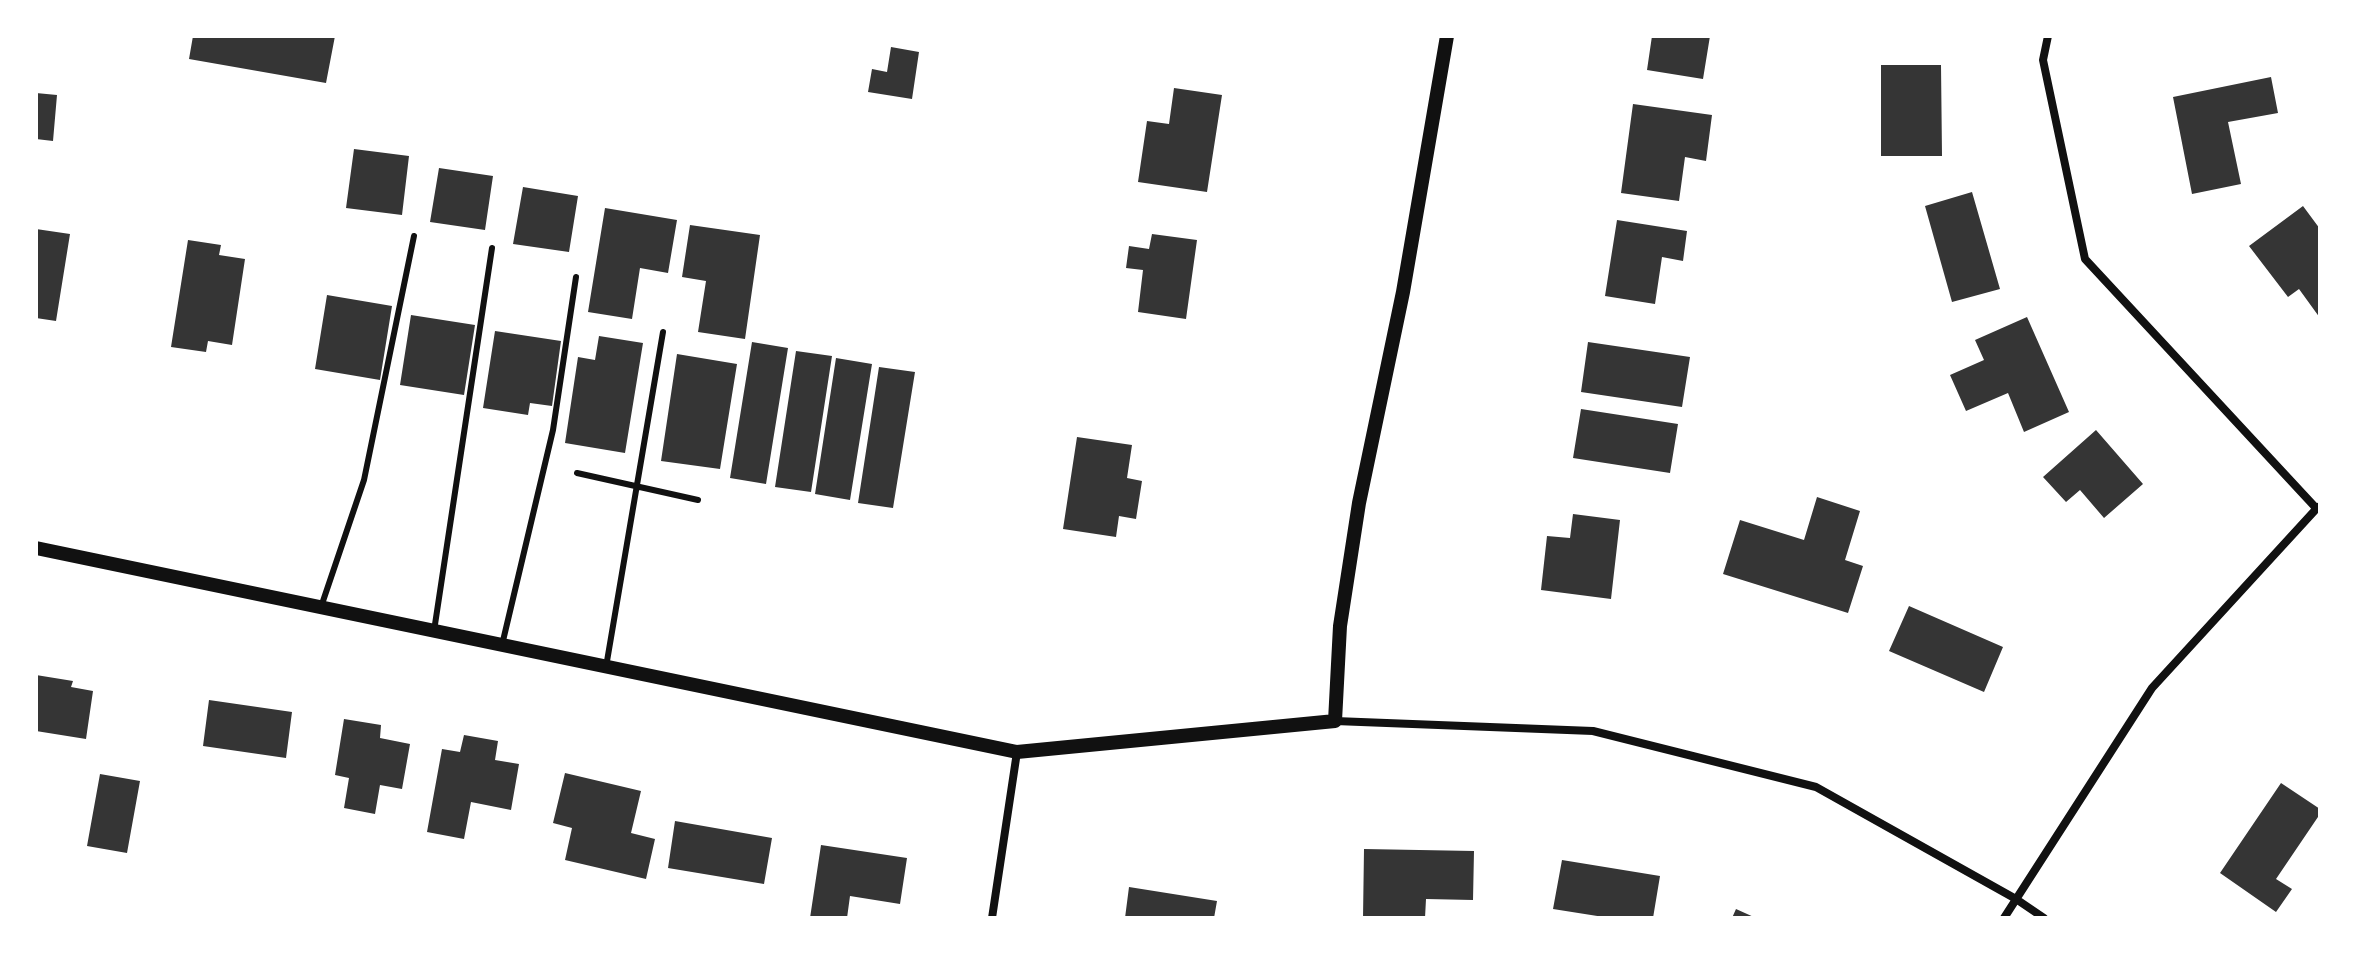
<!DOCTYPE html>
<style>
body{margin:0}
#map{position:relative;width:2356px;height:954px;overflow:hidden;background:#fff;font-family:Commissioner,sans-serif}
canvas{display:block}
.frame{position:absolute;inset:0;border:38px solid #fff;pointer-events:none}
</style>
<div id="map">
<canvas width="2356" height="954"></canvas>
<div class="frame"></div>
</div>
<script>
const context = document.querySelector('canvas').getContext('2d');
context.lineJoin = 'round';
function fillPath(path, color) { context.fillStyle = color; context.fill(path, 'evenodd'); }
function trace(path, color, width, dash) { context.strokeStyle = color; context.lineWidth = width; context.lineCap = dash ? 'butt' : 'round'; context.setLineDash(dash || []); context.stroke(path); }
fillPath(new Path2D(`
 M 193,36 L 335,36 L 326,83 L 189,59 Z
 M 1652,36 L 1710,36 L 1703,79 L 1647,70 Z
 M 891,47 L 919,52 L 912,99 L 868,92 L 872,69 L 887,72 Z
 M 1881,65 L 1941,65 L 1942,156 L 1881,156 Z
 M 2271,77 L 2278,113 L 2228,122 L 2241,184 L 2192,194 L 2173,97 Z
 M 1174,88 L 1222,95 L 1207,192 L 1138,182 L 1147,121 L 1169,124 Z
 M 36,93 L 57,95 L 53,141 L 36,139 Z
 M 1633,104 L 1712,115 L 1706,161 L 1685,157 L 1679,201 L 1621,193 Z
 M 354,149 L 409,156 L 402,215 L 346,208 Z
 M 439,168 L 493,176 L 485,230 L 430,222 Z
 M 523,187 L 578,196 L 569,252 L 513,244 Z
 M 1972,192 L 2000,289 L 1952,302 L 1925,206 Z
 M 2303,206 L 2320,229 L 2320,318 L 2299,289 L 2288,297 L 2249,246 Z
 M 605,208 L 677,220 L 668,273 L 640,268 L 632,319 L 588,312 Z
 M 1617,220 L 1687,231 L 1683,261 L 1662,257 L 1655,304 L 1605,296 Z
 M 690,225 L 760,235 L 745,339 L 698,332 L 706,281 L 682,277 Z
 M 36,229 L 70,234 L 56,321 L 36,318 Z
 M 1152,234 L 1197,240 L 1186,319 L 1138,312 L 1143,270 L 1126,268 L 1129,246 L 1149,249 Z
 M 188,240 L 221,245 L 219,255 L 245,259 L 232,345 L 208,341 L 206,352 L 171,347 Z
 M 327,295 L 392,306 L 380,380 L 315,369 Z
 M 411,315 L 475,325 L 464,395 L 400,385 Z
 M 2027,317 L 2069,412 L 2024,432 L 2008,393 L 1966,411 L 1950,375 L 1984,360 L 1975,340 Z
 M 495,331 L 561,341 L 552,406 L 530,403 L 528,415 L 483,408 Z
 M 599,336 L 643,343 L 625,453 L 565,443 L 578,357 L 595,360 Z
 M 752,342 L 788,348 L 766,484 L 730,478 Z
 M 1588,342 L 1690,357 L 1682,407 L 1581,392 Z
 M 796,351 L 832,356 L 811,492 L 775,487 Z
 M 677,354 L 737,364 L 720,469 L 661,461 Z
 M 836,358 L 872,364 L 850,500 L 815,494 Z
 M 879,367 L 915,372 L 893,508 L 858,503 Z
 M 1581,409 L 1678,424 L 1670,473 L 1573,458 Z
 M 2096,430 L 2143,484 L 2104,518 L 2080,490 L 2066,502 L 2043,477 Z
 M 1077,437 L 1132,445 L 1127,478 L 1142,481 L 1136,519 L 1119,516 L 1116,537 L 1063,529 Z
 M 1817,497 L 1860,511 L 1845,560 L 1863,566 L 1848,613 L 1723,574 L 1740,520 L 1804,540 Z
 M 1573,514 L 1620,520 L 1611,599 L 1541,590 L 1547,536 L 1570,538 Z
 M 1909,606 L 2003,647 L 1984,692 L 1889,651 Z
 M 36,675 L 73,681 L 71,687 L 93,691 L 86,739 L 36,731 Z
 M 209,700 L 292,712 L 286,758 L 203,746 Z
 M 344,719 L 381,725 L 380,738 L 410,744 L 402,789 L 380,785 L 375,814 L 344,808 L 349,778 L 335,775 Z
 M 464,735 L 498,741 L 495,760 L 519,764 L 511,810 L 471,802 L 464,839 L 427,832 L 442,749 L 460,752 Z
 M 565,773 L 641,791 L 631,833 L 655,839 L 646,879 L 565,860 L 572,828 L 553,823 Z
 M 100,774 L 140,781 L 127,853 L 87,846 Z
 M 2281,783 L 2320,809 L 2320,814 L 2276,879 L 2292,889 L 2276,912 L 2220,873 Z
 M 675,821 L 772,838 L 764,884 L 668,868 Z
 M 821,845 L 907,858 L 900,904 L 850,896 L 847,918 L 810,918 Z
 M 1364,849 L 1474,851 L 1473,900 L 1426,899 L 1425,918 L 1363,918 Z
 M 1562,860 L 1660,876 L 1653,918 L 1610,918 L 1553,909 Z
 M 1129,887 L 1217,901 L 1214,918 L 1125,918 Z
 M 1736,909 L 1756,918 L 1732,918 Z`), '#353535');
trace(new Path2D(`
 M 577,473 L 698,500
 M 321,607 L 364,480 L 414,236
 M 434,631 L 492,248
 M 502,645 L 553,430 L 576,277
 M 606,667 L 663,332`), '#111', 6);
trace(new Path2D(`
 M 2048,36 L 2043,60 L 2085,259 L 2316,508
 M 1335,721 L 1593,731 L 1816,787 L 2016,899 L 2044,918
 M 992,918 L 1017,752
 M 2004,918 L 2152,688 L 2318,507`), '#111', 8);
trace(new Path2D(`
 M 36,548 L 1017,752 L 1335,721 L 1340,626 L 1359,503 L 1403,292 L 1447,36`), '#111', 14);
</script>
